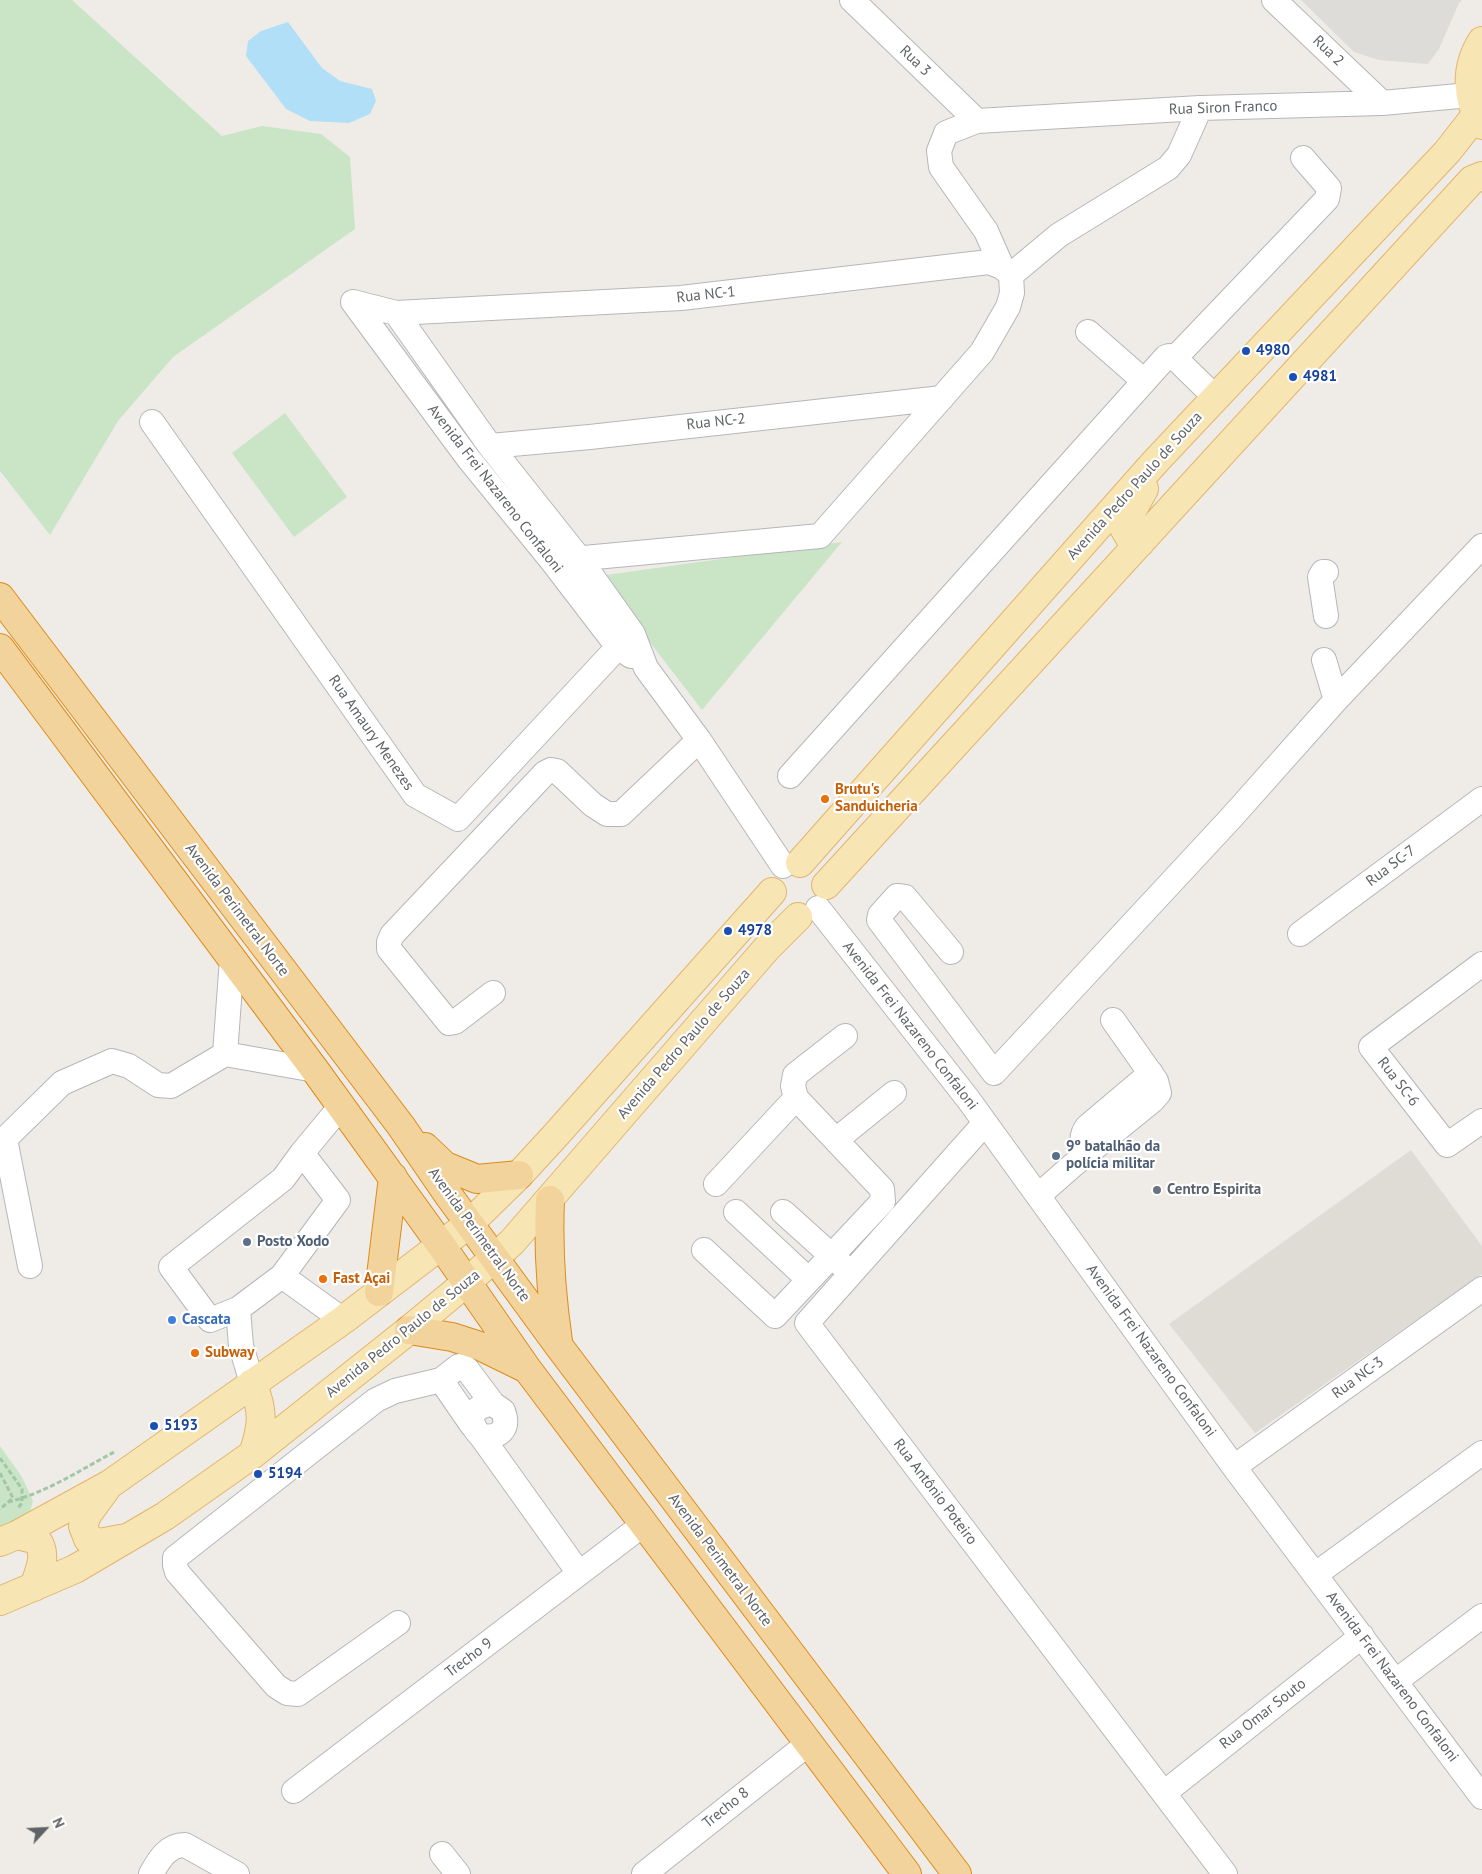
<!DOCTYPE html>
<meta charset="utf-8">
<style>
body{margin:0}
#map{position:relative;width:1482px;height:1874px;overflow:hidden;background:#efece7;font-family:"PT Sans",sans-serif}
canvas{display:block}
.north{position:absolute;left:20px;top:1804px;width:50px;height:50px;-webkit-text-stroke:4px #fff;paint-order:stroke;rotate:65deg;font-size:14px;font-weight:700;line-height:20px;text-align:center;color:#5f6266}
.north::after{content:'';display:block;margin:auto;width:18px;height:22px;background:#5f6266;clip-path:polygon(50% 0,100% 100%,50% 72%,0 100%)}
</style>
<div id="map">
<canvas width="1482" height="1874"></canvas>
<div class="north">N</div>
</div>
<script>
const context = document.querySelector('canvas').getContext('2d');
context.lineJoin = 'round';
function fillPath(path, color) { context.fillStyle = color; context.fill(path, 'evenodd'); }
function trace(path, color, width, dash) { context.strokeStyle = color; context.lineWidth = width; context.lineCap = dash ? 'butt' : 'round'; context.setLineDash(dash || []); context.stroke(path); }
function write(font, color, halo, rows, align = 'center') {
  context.font = font + ' "PT Sans",sans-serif'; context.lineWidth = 4.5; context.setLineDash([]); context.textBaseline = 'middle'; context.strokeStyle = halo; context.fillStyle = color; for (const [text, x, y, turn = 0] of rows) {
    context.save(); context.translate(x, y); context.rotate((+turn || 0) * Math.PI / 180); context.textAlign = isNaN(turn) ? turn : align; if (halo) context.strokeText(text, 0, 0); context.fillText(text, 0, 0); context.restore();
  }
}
fillPath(new Path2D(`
 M 1301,0 L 1462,0 L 1459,3 L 1439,49 L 1428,64 L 1379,60 L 1354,52 Z`), '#dedcd9');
fillPath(new Path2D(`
 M 1411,1150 L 1482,1246 L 1482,1274 L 1255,1433 L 1169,1324 Z`), '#dfdbd5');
fillPath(new Path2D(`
 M 0,0 L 72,0 L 222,136 L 262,126 L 321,134 L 350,157 L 355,229 L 173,357 L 118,421 L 50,535 L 0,471 Z
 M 285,413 L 347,497 L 294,537 L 232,453 Z
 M 842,542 L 702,710 L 599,576 Z
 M 0,1446 L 22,1477 L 33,1501 L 30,1512 L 0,1527 Z`), '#cae4c6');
fillPath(new Path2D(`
 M 288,22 L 322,68 L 340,81 L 372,89 L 376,101 L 370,114 L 349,123 L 310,121 L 286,109 L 246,56 L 248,41 L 261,31 Z`), '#b0dff7');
const minor = new Path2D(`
 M 852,0 L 977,121
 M 1274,0 L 1382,103
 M 1002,267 L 986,231 L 941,167 L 939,151 L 946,133 L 977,121 L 1200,108 L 1382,103 L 1470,95
 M 1011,275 L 1059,235 L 1168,168 L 1179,155 L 1200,108
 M 353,302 L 396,313 L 681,298 L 989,262 L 1002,267 L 1010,274
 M 353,302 L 468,458 L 552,561 L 618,647 L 631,656
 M 396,313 L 490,446 L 579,558 L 633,634 L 646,668 L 699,740 L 783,866
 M 1088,332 L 1144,381
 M 1175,358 L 1327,199 L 1329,188 L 1303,158
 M 152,422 L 415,795 L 458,819 L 618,647 L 633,634
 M 490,446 L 590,437 L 942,398
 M 552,561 L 820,536 L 982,352 L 1008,307 L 1012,293 L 1011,275
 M 1326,572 L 1323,572 L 1320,577 L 1326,616
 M 1324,660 L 1336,700
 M 790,776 L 1166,357 L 1169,356 L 1175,358 L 1216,398
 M 818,908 L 968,1099 L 1234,1467 L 1482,1797
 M 1300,934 L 1482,799
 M 951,952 L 905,897 L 897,896 L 880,915 L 879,920 L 994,1073 L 1231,818 L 1336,700 L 1482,546
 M 1482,964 L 1371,1047 L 1447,1145 L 1482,1121
 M 493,993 L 455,1022 L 449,1023 L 389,949 L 389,942 L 392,935 L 545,773 L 551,770 L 557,771 L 593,805 L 607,814 L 621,814 L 699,740
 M 225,1054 L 232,959
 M 796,1098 L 793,1086 L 795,1075 L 845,1036
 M 985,1123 L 807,1323 L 1225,1874
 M 836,1140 L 894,1093
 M 302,1153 L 283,1179 L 171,1267 L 210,1320 L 238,1309 L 282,1276 L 343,1320
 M 1088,1153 C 1082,1143 1080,1137 1087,1127 L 1151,1073
 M 1039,1195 L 1072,1166 L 1152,1101 L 1159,1093 L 1156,1081 L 1113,1020
 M 736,1212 L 809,1280
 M 783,1212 L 843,1266
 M 704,1250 L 775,1316 L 883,1201 L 882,1189 L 796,1098 L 716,1184
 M 30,1266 L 5,1139 L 62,1083 L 112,1061 L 129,1066 L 158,1085 L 171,1086 L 225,1054 L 315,1070
 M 282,1276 L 338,1200 L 302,1153 L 341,1106
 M 238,1309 L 241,1346 L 252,1383
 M 472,1425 L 441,1380 L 459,1366 L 466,1368 L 493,1404 L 503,1411 C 510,1429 499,1439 481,1436 C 465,1421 472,1405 493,1404
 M 481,1436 L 579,1573
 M 1234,1467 L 1482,1289
 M 1316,1574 L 1482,1453
 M 398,1623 L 298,1694 L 287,1693 L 276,1686 L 177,1572 L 175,1565 L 175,1558 L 376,1400 L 395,1391 L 441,1380
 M 1396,1681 L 1482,1616
 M 294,1791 L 644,1524
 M 1164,1793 L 1362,1636
 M 442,1854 L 458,1874
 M 151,1874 C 159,1860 167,1845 185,1845 L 237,1874
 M 644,1874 L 809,1743`);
const major = new Path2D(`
 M 1482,41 C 1465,67 1466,99 1482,125
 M 1140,543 L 1130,538 L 1124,528 L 1128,518 L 1144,489
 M 800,863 L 1155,462 L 1447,152 L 1476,115
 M 826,885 L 1472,180 L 1482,176
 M 252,1383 C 264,1411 263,1425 253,1454
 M 106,1489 L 87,1515 L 83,1526 L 88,1539 L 99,1543 L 126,1538
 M 17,1535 L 37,1540 C 48,1555 39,1571 34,1587
 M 0,1542 L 17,1535 L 110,1484 L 343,1320 L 470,1223 L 519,1175 L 554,1137 L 772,892
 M 0,1601 L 75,1569 L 165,1516 L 253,1454 L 409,1330 L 467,1282 L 512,1242 L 767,948 L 798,917`);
const highway = new Path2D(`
 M 0,597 L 401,1126 L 449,1196 L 558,1345 L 957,1874
 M 0,648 L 315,1070 L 441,1245 L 528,1370 L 907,1874
 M 425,1147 L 445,1166 L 477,1179 L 519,1175
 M 550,1200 C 548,1248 551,1294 558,1341
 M 379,1292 L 393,1177
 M 409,1330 L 452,1337 L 480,1346 L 525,1368`);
trace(minor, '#b4b7ba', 26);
trace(major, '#e3b56c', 30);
trace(highway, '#de8b18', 30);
trace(new Path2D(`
 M 0,1458 L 22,1489 L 22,1503 L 17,1509
 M 0,1473 L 13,1498 L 0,1509
 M 8,1502 C 46,1493 82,1469 116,1451`), '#a2c6a8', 3, [5, 2.5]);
trace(minor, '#fff', 24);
trace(major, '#f7e5b4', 28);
trace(highway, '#f2d39b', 28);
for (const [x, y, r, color] of [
 [1246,351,5,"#1a4fb4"],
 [1293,377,5,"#1a4fb4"],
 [825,799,5,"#e8710a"],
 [728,931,5,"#1a4fb4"],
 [1056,1156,5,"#5c6f8a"],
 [1157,1190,5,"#6b7280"],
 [247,1242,5,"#5c6f8a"],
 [323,1279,5,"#e8710a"],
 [172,1320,5,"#3f7fe0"],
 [195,1353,5,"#e8710a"],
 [154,1426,5,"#1a4fb4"],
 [258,1474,5,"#1a4fb4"]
]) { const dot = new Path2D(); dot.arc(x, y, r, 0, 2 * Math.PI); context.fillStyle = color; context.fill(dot); trace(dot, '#fff', 2); }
write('15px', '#5f6266', '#fff', [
 ["Rua 2",1328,51,44],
 ["Rua 3",915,61,44],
 ["Rua Siron Franco",1223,108,-2],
 ["Rua NC-1",706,295,-6],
 ["Rua NC-2",716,422,-6],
 ["Avenida Pedro Paulo de Souza",1135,486,-48],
 ["Avenida Frei Nazareno Confaloni",495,489,52],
 ["Rua Amaury Menezes",371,733,55],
 ["Rua SC-7",1391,866,-37],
 ["Avenida Perimetral Norte",237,910,53],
 ["Avenida Frei Nazareno Confaloni",910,1026,52],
 ["Avenida Pedro Paulo de Souza",684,1044,-49],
 ["Rua SC-6",1398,1082,52],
 ["Avenida Perimetral Norte",479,1235,54],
 ["Avenida Pedro Paulo de Souza",403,1334,-39],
 ["Avenida Frei Nazareno Confaloni",1151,1351,54],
 ["Rua NC-3",1358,1378,-36],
 ["Rua Antônio Poteiro",935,1492,53],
 ["Avenida Perimetral Norte",720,1560,53],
 ["Trecho 9",469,1658,-37],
 ["Avenida Frei Nazareno Confaloni",1392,1677,53],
 ["Rua Omar Souto",1263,1714,-38],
 ["Trecho 8",726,1808,-39]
]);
write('bold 15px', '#164399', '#fff', [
 ["4980",1256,351],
 ["4981",1303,377],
 ["4978",738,931],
 ["5193",164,1426],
 ["5194",268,1474]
], 'left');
write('bold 15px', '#c56008', '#fff', [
 ["Brutu's",835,790],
 ["Sanduicheria",835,807],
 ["Fast Açai",333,1279],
 ["Subway",205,1353]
], 'left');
write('bold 15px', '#4e5e75', '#fff', [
 ["9º batalhão da",1066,1147],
 ["polícia militar",1066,1164],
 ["Posto Xodo",257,1242]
], 'left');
write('bold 15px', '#5b616d', '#fff', [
 ["Centro Espirita",1167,1190]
], 'left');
write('bold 15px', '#366cbe', '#fff', [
 ["Cascata",182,1320]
], 'left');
</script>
